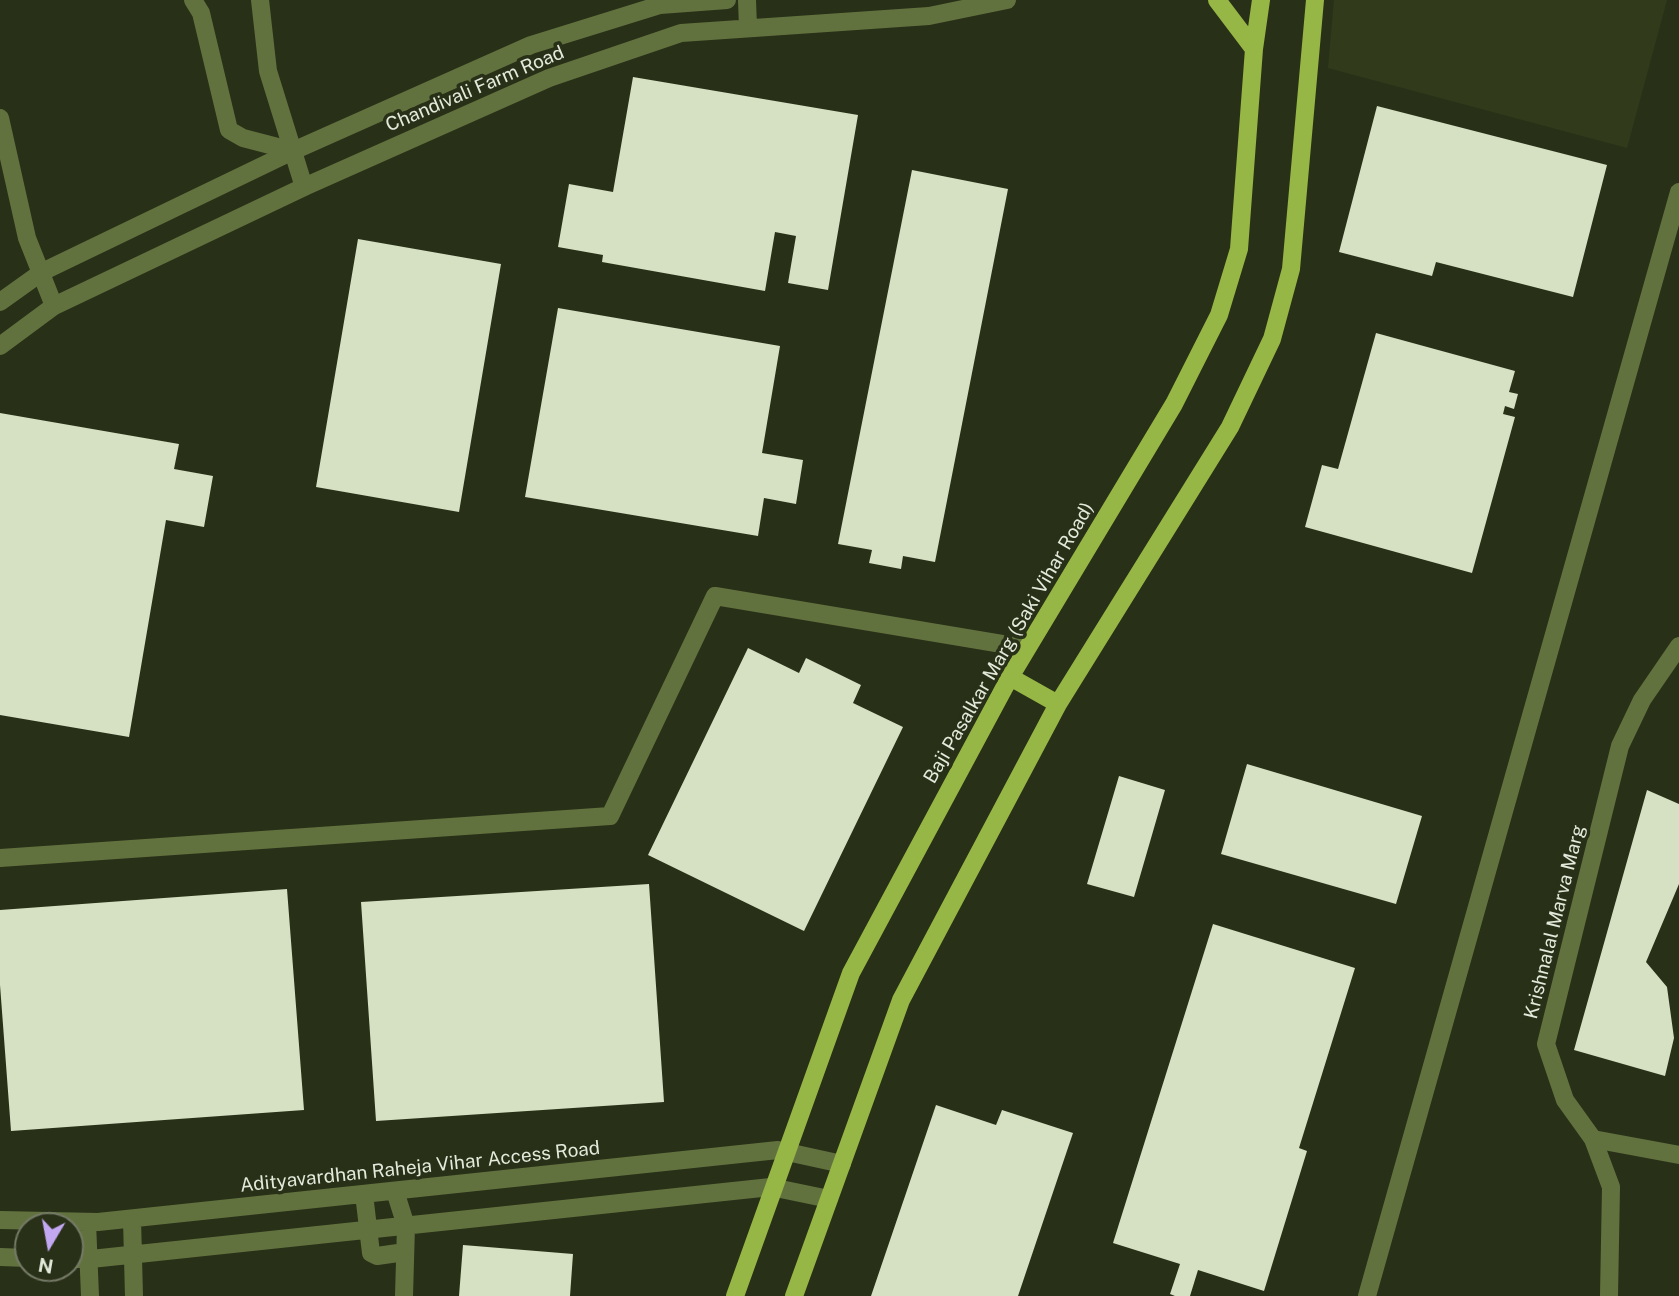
<!DOCTYPE html>
<style>
body{margin:0}
#map{position:relative;width:1679px;height:1296px;overflow:hidden;background:#293018;font-family:"Public Sans",sans-serif}
canvas{display:block}
.north{position:absolute;left:14px;top:1212px;width:70px;height:70px;box-sizing:border-box;background:#293018;border:2px solid #747a66;border-radius:50%;rotate:190deg;font-size:19px;font-weight:700;line-height:28px;text-align:center;color:#e4eadb}
.north::after{content:'';display:block;margin:auto;width:24px;height:32px;background:#c2a7f2;clip-path:polygon(50% 0,100% 100%,50% 72%,0 100%)}
</style>
<div id="map">
<canvas width="1679" height="1296"></canvas>
<div class="north">N</div>
</div>
<script>
const context = document.querySelector('canvas').getContext('2d');
context.lineJoin = 'round';
function fillPath(path, color) { context.fillStyle = color; context.fill(path, 'evenodd'); }
function trace(path, color, width, dash) { context.strokeStyle = color; context.lineWidth = width; context.lineCap = dash ? 'butt' : 'round'; context.setLineDash(dash || []); context.stroke(path); }
function write(font, color, halo, rows, align = 'center') {
  context.font = font + ' "Public Sans",sans-serif'; context.lineWidth = 7; context.setLineDash([]); context.textBaseline = 'middle'; context.strokeStyle = halo; context.fillStyle = color; for (const [text, x, y, turn = 0] of rows) {
    context.save(); context.translate(x, y); context.rotate((+turn || 0) * Math.PI / 180); context.textAlign = isNaN(turn) ? turn : align; if (halo) context.strokeText(text, 0, 0); context.fillText(text, 0, 0); context.restore();
  }
}
fillPath(new Path2D(`
 M 1334,0 L 1667,0 L 1627,148 L 1328,68 Z`), '#313a1b');
fillPath(new Path2D(`
 M 633,77 L 858,115 L 828,290 L 788,283 L 796,236 L 775,232 L 765,291 L 602,262 L 603,255 L 558,247 L 569,184 L 613,192 Z
 M 1377,106 L 1607,165 L 1573,297 L 1436,262 L 1432,276 L 1339,252 Z
 M 912,170 L 1008,189 L 935,562 L 903,556 L 901,569 L 869,563 L 872,550 L 838,544 Z
 M 358,239 L 501,264 L 459,512 L 316,487 Z
 M 558,308 L 780,346 L 762,453 L 803,460 L 796,504 L 764,498 L 758,536 L 525,497 Z
 M 1376,333 L 1515,371 L 1509,392 L 1518,394 L 1514,409 L 1505,406 L 1503,414 L 1515,417 L 1472,573 L 1305,527 L 1322,465 L 1338,469 Z
 M 0,413 L 179,444 L 174,469 L 213,476 L 204,527 L 166,520 L 129,737 L 0,715 Z
 M 748,648 L 799,673 L 806,658 L 861,685 L 853,703 L 903,727 L 804,931 L 648,855 Z
 M 1247,764 L 1422,816 L 1396,904 L 1221,854 Z
 M 1119,776 L 1165,790 L 1134,897 L 1087,884 Z
 M 1647,790 L 1679,804 L 1679,884 L 1646,962 L 1667,987 L 1674,1038 L 1665,1076 L 1574,1050 Z
 M 649,884 L 664,1102 L 376,1121 L 361,902 Z
 M 287,889 L 304,1110 L 11,1131 L 0,985 L 0,910 Z
 M 1213,924 L 1355,968 L 1299,1148 L 1307,1151 L 1264,1291 L 1198,1270 L 1190,1296 L 1175,1296 L 1170,1294 L 1180,1264 L 1113,1243 Z
 M 936,1105 L 996,1125 L 1002,1110 L 1073,1133 L 1018,1296 L 871,1296 Z
 M 463,1245 L 573,1254 L 570,1296 L 459,1296 Z`), '#d6e0c2');
trace(new Path2D(`
 M 193,0 L 201,13 L 229,130 L 243,138 L 293,151
 M 0,118 L 27,238 L 54,306
 M 0,858 L 610,816 L 715,596 L 1026,648
 M 1367,1296 C 1474,929 1572,559 1679,192`), '#62723f', 18);
trace(new Path2D(`
 M 260,0 L 268,71 L 304,187
 M 1593,1139 L 1679,1155
 M 395,1191 L 406,1226 L 404,1296
 M 364,1194 L 371,1253 L 377,1256 L 405,1252
 M 132,1219 L 134,1296
 M 0,1220 L 98,1222 L 778,1150 L 842,1164
 M 87,1222 L 90,1296
 M 0,1257 L 28,1258
 M 70,1259 L 91,1259 L 771,1187 L 829,1199`), '#62723f', 18);
trace(new Path2D(`
 M 747,0 L 748,28
 M 0,302 L 42,272 L 293,151 L 531,45 L 660,5 L 727,0
 M 0,346 L 54,306 L 304,187 L 549,78 L 681,33 L 929,16 L 1007,0
 M 1609,1296 L 1611,1187 L 1593,1139 L 1565,1100 L 1546,1044 L 1620,746 L 1642,700 L 1679,646`), '#62723f', 18);
trace(new Path2D(`
 M 1217,0 L 1254,49
 M 1010,677 L 1058,704
 M 735,1296 L 851,973 L 1010,677 L 1174,404 L 1219,315 L 1239,249 L 1254,49 L 1261,0
 M 794,1296 L 901,1000 L 1058,704 L 1230,427 L 1272,339 L 1291,269 L 1315,0`), '#96b645', 18);
write('19px', '#e4eadb', '#293018', [
 ["Chandivali Farm Road",475,89,-23],
 ["Baji Pasalkar Marg (Saki Vihar Road)",1009,643,-60],
 ["Krishnalal Marva Marg",1555,922,-76],
 ["Adityavardhan Raheja Vihar Access Road",420,1167,-6]
]);
</script>
